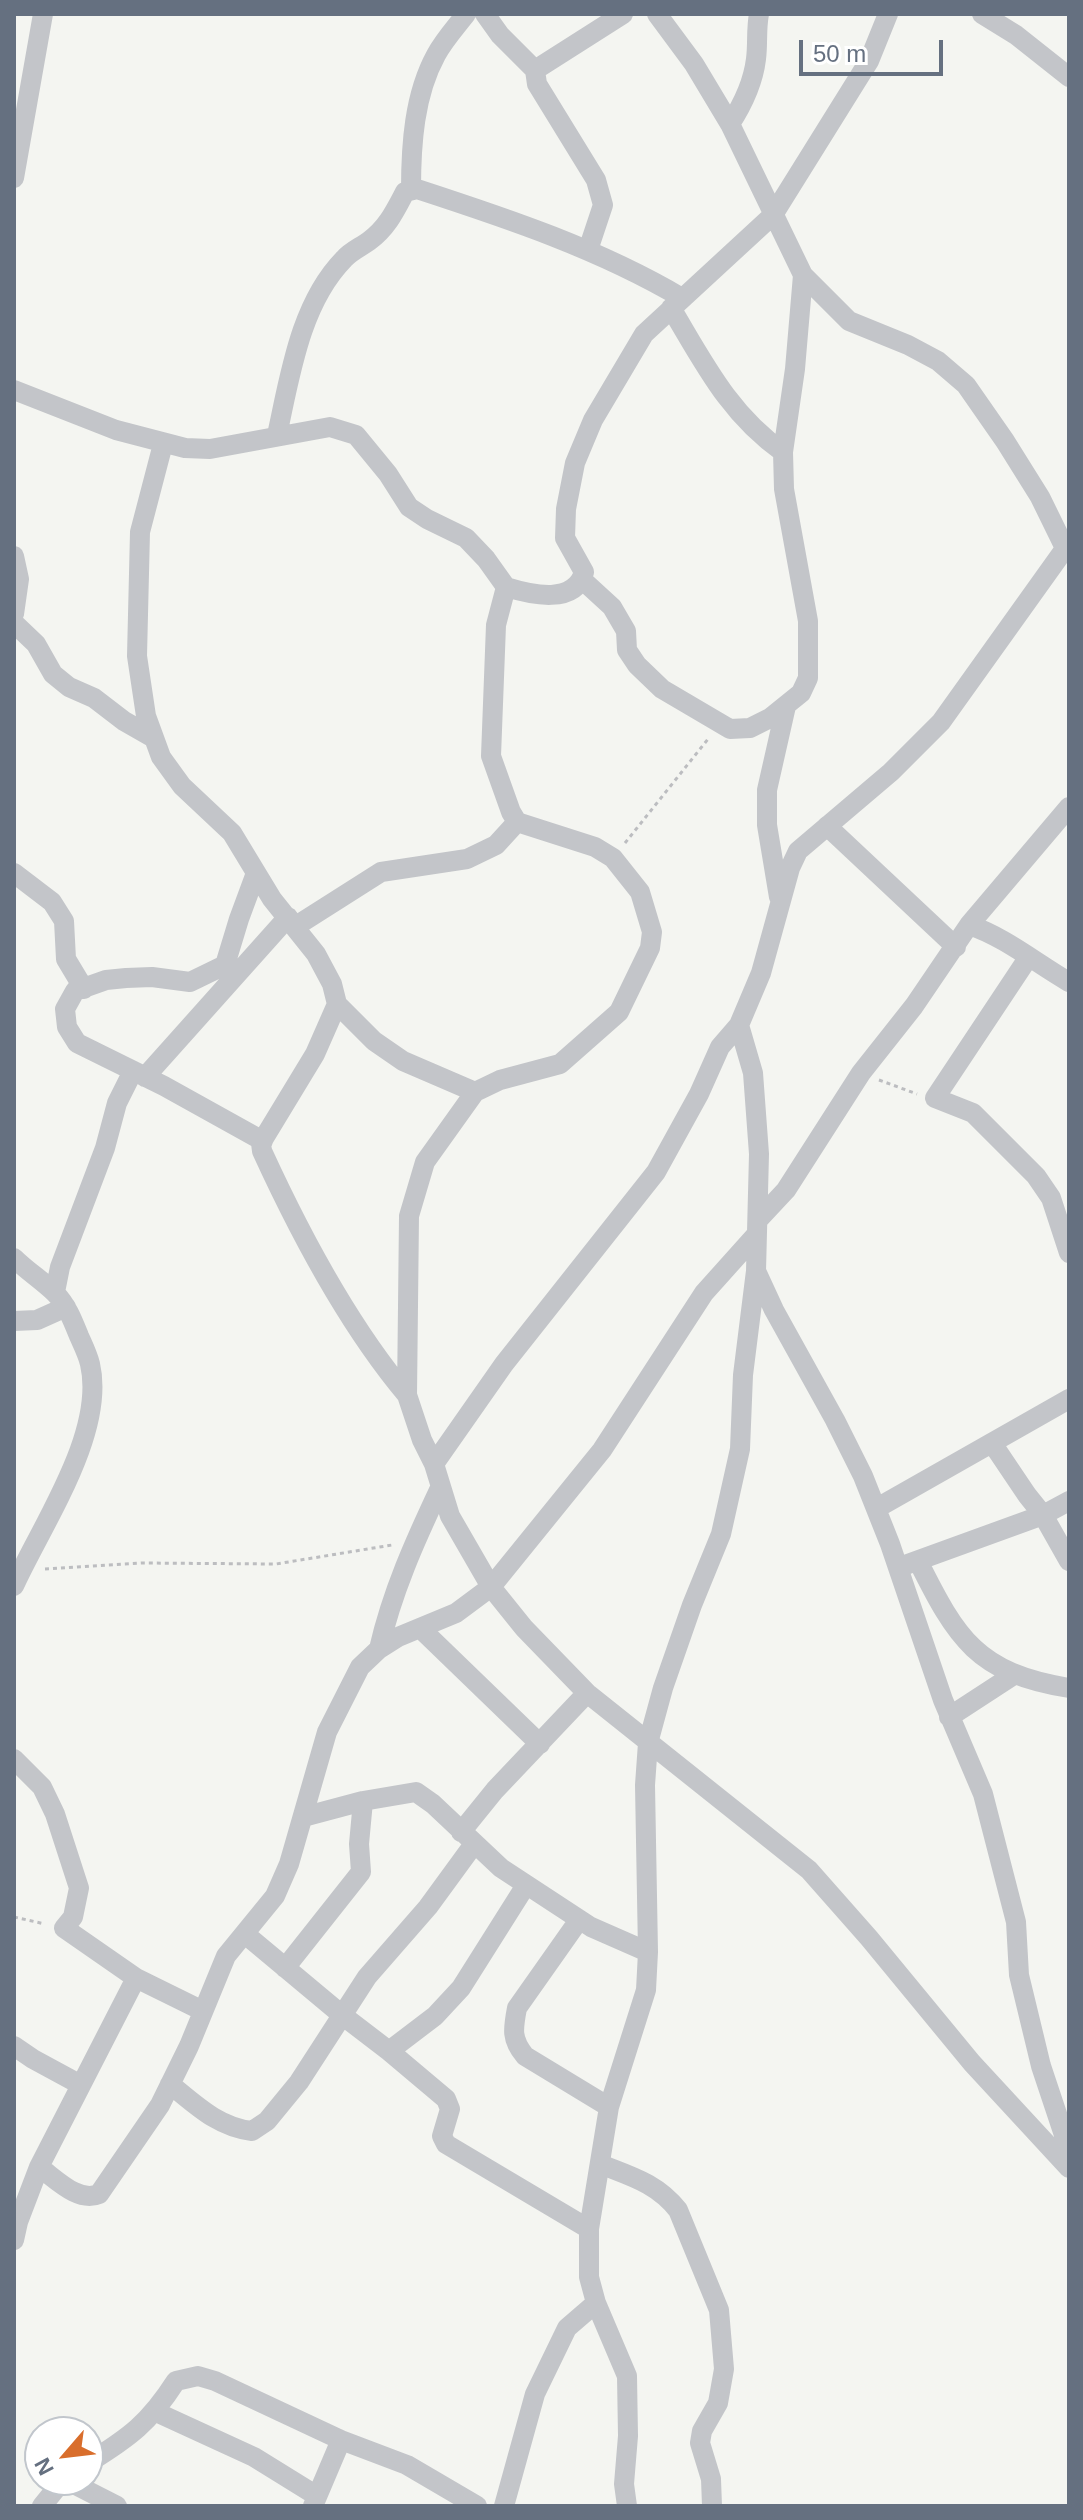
<!DOCTYPE html>
<style>
body{margin:0}
#map{position:relative;width:1083px;height:2520px;overflow:hidden;background:#f4f5f1;font-family:Helvetica,sans-serif}
canvas{display:block}
.frame{position:absolute;inset:0;border:16px solid #657080;pointer-events:none}
.north{position:absolute;left:24px;top:2416px;width:80px;height:80px;box-sizing:border-box;background:#fff;border:2px solid #c1c6cc;border-radius:50%;rotate:242deg;font-size:22px;font-weight:700;line-height:32px;text-align:center;color:#657080}
.north::after{content:'';display:block;margin:auto;width:28px;height:36px;background:#d96e2c;clip-path:polygon(50% 0,100% 100%,50% 72%,0 100%)}
.scale{position:absolute;left:799px;top:40px;width:144px;height:36px;box-sizing:border-box;border:4px solid #657080;border-top:0;padding-left:10px;font-size:24px;line-height:28px;white-space:nowrap;color:#657080;-webkit-text-stroke:6px #fff;paint-order:stroke}
</style>
<div id="map">
<canvas width="1083" height="2520"></canvas>
<div class="frame"></div>
<div class="north">N</div>
<div class="scale">50 m</div>
</div>
<script>
const context = document.querySelector('canvas').getContext('2d');
context.lineJoin = 'round';
function trace(path, color, width, dash) { context.strokeStyle = color; context.lineWidth = width; context.lineCap = dash ? 'butt' : 'round'; context.setLineDash(dash || []); context.stroke(path); }
trace(new Path2D(`
 M 625,843 L 708,739
 M 879,1080 L 917,1094
 M 45,1569 L 142,1563 L 276,1564 L 392,1545
 M 14,1917 L 45,1924`), '#bcbdc0', 3, [4, 4]);
trace(new Path2D(`
 M 485,14 L 500,35 L 535,70
 M 657,14 L 694,64 L 730,124 L 803,275 L 849,321 L 908,345 L 938,361 L 966,385 L 1005,441 L 1040,497 L 1065,548
 M 982,14 L 1016,35 L 1069,77
 M 730,124 C 743,104 753,84 756,59 C 758,44 756,29 759,14
 M 14,178 L 43,14
 M 411,190 C 411,145 414,95 436,55 C 444,40 456,27 466,14
 M 588,250 L 603,205 L 596,180 L 537,84 L 535,70 L 623,14
 M 671,308 C 704,363 729,414 783,452
 M 14,390 L 116,430 L 185,448 L 210,449 L 330,427 L 356,435 L 388,474 L 409,507 L 427,519 L 466,538 L 486,559 L 506,587
 M 277,435 C 290,376 300,304 344,259 C 351,251 361,247 369,241 C 387,228 395,211 405,192 L 417,189 C 509,219 599,249 682,298
 M 163,444 L 140,532 L 137,656 L 146,716 L 161,757 L 182,786 L 232,833 L 272,899 L 316,954 L 332,984 L 337,1004 L 315,1054 L 261,1143 L 262,1151 C 300,1234 348,1325 407,1395
 M 14,556 L 19,579 L 14,614
 M 581,582 L 588,585 L 612,607 L 626,631 L 627,650 L 637,665 L 662,689 L 730,729 L 750,728 L 770,718 L 801,693 L 808,678 L 808,621 L 784,489 L 783,452 L 795,369 L 803,275
 M 14,623 L 36,644 L 53,674 L 69,687 L 94,698 L 124,721 L 152,737
 M 827,826 L 956,947
 M 14,873 L 52,902 L 64,921 L 66,959 L 84,989
 M 256,873 L 239,919 L 225,965 L 190,982 L 152,977 L 126,978 L 106,980 L 75,991 L 65,1009 L 67,1027 L 77,1043 L 164,1086 L 263,1141
 M 779,897 L 767,825 L 767,790 L 786,706
 M 969,925 C 1005,937 1036,963 1069,982
 M 296,926 L 381,872 L 467,859 L 496,845 L 517,822
 M 1028,958 L 935,1098 L 973,1113 L 1036,1176 L 1051,1198 L 1069,1253
 M 337,1004 L 374,1041 L 403,1061 L 475,1092
 M 145,1077 L 288,917
 M 758,1220 L 786,1190 L 861,1073 L 914,1006 L 969,925 L 1069,807
 M 756,1235 L 704,1293 L 602,1450 L 491,1587 L 450,1516 L 434,1464 L 504,1364 L 656,1172 L 699,1094 L 720,1047 L 739,1025 L 761,973 L 790,868 L 798,851 L 891,772 L 941,722 L 1069,543
 M 14,1258 C 27,1271 43,1281 55,1293 C 67,1305 73,1321 79,1336 C 83,1345 88,1355 90,1364 C 106,1433 41,1526 14,1586
 M 756,1271 L 774,1310 L 835,1420 L 863,1476 L 890,1544 L 943,1700 L 983,1794 L 1016,1922 L 1019,1975 L 1041,2066 L 1069,2150
 M 55,1292 L 60,1267 L 105,1148 L 117,1103 L 133,1071
 M 14,1321 L 37,1320 L 66,1307
 M 992,1443 L 1027,1495 L 1043,1515 L 1069,1561
 M 434,1464 L 422,1440 L 407,1395 L 409,1216 L 425,1162 L 475,1092 L 500,1080 L 560,1064 L 619,1012 L 650,948 L 652,932 L 640,892 L 613,858 L 595,847 L 517,822 L 511,812 L 491,756 L 496,625 L 506,587 C 532,595 575,605 584,572 L 565,538 L 566,509 L 575,463 L 593,420 L 644,334 L 773,215 L 869,61 L 888,14
 M 877,1508 L 1069,1399
 M 918,1561 C 957,1639 977,1673 1069,1688
 M 908,1564 L 1043,1515 L 1069,1501
 M 420,1628 L 540,1744
 M 379,1649 C 392,1592 415,1541 440,1488
 M 949,1717 L 1015,1674
 M 14,1759 L 42,1787 L 55,1814 L 79,1888 L 73,1917 L 64,1928 L 136,1978 L 203,2011
 M 303,1817 L 363,1801 L 416,1792 L 433,1804 L 501,1868 L 591,1927 L 648,1952
 M 461,1832 L 495,1790 L 587,1693
 M 579,1920 L 517,2008 C 513,2029 511,2039 525,2056 L 609,2107
 M 245,1934 L 342,2015 L 389,2051 L 435,2016 L 461,1988 L 526,1885
 M 285,1968 L 361,1872 L 359,1844 L 363,1801
 M 14,2046 L 33,2059 L 81,2085
 M 389,2051 L 446,2099 L 450,2109 L 442,2136 L 446,2144 L 589,2229
 M 170,2084 C 196,2105 218,2127 252,2131 L 267,2121 L 299,2082 L 367,1977 L 428,1907 L 474,1844
 M 600,2164 C 630,2176 657,2183 678,2210 L 719,2310 L 724,2369 L 718,2403 L 702,2431 L 700,2443 L 711,2479 L 712,2506
 M 39,2167 C 56,2179 78,2203 99,2194 L 160,2105 L 189,2046 L 226,1956 L 275,1896 L 289,1864 L 327,1732 L 360,1667 L 379,1649 L 398,1637 L 456,1613 L 491,1587 L 524,1628 L 587,1693 L 809,1870 L 869,1938 L 972,2063 L 1069,2168
 M 14,2240 L 18,2222 L 39,2167 L 136,1978
 M 156,2412 L 254,2457 L 317,2496
 M 88,2463 C 130,2437 149,2423 176,2381 L 198,2376 L 215,2381 L 341,2440 L 407,2465 L 477,2506
 M 66,2480 L 117,2506
 M 42,2506 L 63,2480
 M 313,2506 L 341,2440
 M 504,2506 L 535,2394 L 567,2328 L 596,2303
 M 627,2506 L 624,2484 L 628,2436 L 627,2376 L 596,2303 L 589,2277 L 589,2229 L 609,2107 L 646,1990 L 648,1952 L 645,1785 L 648,1743 L 663,1688 L 692,1605 L 721,1534 L 740,1449 L 743,1375 L 756,1271 L 759,1154 L 753,1073 L 739,1025`), '#c3c5c9', 20);
</script>
